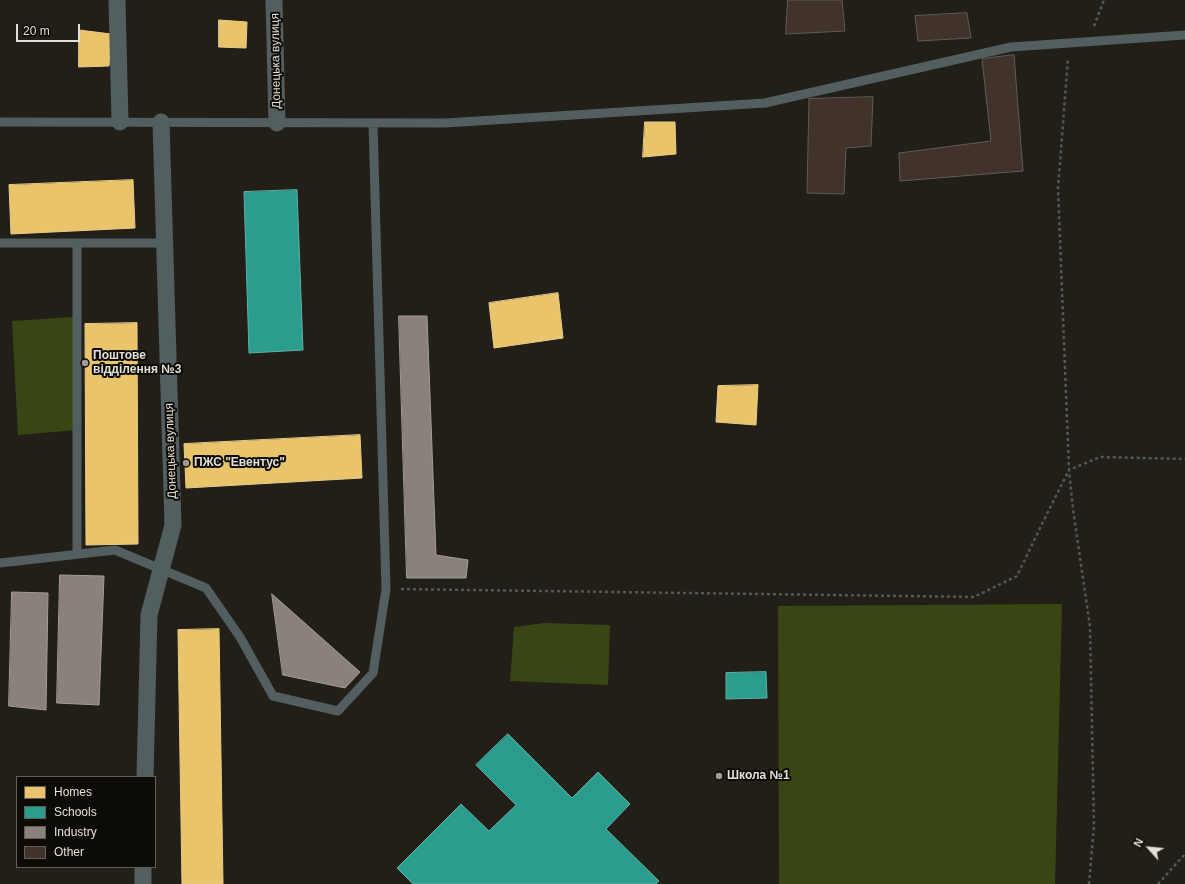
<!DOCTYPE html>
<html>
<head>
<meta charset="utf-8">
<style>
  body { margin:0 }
  #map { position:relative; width:1185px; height:884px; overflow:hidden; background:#211f17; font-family:Helvetica,sans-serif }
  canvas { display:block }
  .legend { position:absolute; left:16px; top:776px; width:140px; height:92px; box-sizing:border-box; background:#0d0b05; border:1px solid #626059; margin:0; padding:5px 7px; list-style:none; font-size:12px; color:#e1dfd6 }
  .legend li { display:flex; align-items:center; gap:8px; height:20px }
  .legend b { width:20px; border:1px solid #626059 }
  .north { position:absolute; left:1129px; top:828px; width:40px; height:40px; -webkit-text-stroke:3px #0d0b05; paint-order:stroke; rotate:297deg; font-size:11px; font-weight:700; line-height:16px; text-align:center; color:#e1dfd6 }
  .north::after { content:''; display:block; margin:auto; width:14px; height:18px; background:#e1dfd6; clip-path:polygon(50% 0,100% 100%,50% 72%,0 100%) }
  .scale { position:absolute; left:16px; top:24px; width:64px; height:18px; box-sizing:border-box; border:2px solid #e1dfd6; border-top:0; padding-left:5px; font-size:12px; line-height:14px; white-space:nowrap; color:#e1dfd6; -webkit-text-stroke:3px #0d0b05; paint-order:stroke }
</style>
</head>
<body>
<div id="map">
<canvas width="1185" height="884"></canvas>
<ul class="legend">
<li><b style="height:11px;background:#e9c46a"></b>Homes</li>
<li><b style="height:11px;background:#2a9d8f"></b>Schools</li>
<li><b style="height:11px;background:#8a817c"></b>Industry</li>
<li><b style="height:11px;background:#41332b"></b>Other</li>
</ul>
<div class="north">N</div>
<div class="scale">20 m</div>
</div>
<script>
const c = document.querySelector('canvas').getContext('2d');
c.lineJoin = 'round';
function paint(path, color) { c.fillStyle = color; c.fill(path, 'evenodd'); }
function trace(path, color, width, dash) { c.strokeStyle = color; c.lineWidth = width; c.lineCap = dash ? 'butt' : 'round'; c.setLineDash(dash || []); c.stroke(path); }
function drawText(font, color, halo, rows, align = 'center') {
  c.font = font + ' Helvetica,sans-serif'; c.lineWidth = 4; c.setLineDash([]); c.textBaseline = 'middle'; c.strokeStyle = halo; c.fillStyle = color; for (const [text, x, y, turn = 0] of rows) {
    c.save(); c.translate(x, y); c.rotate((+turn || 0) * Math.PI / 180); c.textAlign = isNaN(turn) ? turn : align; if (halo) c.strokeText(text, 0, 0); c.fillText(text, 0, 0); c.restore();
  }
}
paint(new Path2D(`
  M74,317L77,430L18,435L12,321Z
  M1062,604L1055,884H779L778,606Z
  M544,623L610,625L608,685L510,681L514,627Z`), '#394614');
const homes = new Path2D(`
  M219,20L247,22L246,48L219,47Z
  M79,30L111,34L109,66L79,67Z
  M645,122H675L676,154L643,157Z
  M133,180L135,228L11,234L9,185Z
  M558,293L563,338L494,348L489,303Z
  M137,323L138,544L86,545L85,324Z
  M758,385L756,425L716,422L718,386Z
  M360,435L362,478L186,488L184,444Z
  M219,629L223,884H182L178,630Z`);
paint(homes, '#e9c46a');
trace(homes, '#e7cc8a', 1);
const schools = new Path2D(`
  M297,190L303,350L249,353L244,192Z
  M766,672L767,698L726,699V673Z
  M508,734L572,798L598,772L630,804L606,829L659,881L656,884H413L397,868L461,804L489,831L516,805L476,765Z`);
paint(schools, '#2a9d8f');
trace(schools, '#61b1a4', 1);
const industry = new Path2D(`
  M399,316H427L436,555L468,560L466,578H407Z
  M60,575L104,576L99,705L57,703Z
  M12,592L48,593L46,710L9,706Z
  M272,594L360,672L345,688L283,675Z`);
paint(industry, '#8a817c');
trace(industry, '#a49d97', 1);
const building = new Path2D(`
  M788,0H842L845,31L786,34Z
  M967,13L971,38L918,41L915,16Z
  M1014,55L1023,171L900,181L899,153L991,141L982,59Z
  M873,97L871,146L846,148L844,194L807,193L809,99Z`);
paint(building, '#41332b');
trace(building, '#605c56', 1);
trace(new Path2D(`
  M1094,26L1104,0
  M401,589L974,597L1017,576L1041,526L1069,470L1058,188L1068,59
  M1089,884L1094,826L1090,627L1073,509L1069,470L1100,457L1185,459
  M1158,884L1185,854`), '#535958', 2.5, [3, 3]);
trace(new Path2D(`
  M0,122L445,123L765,103L1011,47L1185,35
  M0,243H77V554
  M77,243H165
  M0,563L115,550L206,588L240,637L273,696L338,711L373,673L386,589L373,123`), '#535e60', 9);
trace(new Path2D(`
  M117,0L120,122
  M274,0L277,123
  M145,777L149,615L173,525L161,122
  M143,884V867`), '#535e60', 17);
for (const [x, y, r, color] of [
  [85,363,4,"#9e9c93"],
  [186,463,4,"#9e9c93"],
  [719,776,4,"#9e9c93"]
]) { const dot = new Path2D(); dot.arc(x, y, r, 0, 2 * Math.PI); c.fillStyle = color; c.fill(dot); trace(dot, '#0d0b05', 1.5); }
drawText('12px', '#e1dfd6', '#0d0b05', [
  ["Донецька вулиця",276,61,-91],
  ["Донецька вулиця",171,451,-92]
]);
drawText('bold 12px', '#e1dfd6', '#0d0b05', [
  ["Поштове",93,356],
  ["відділення №3",93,370],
  ["ПЖС \"Евентус\"",194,463],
  ["Школа №1",727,776]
], 'left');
</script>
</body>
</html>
